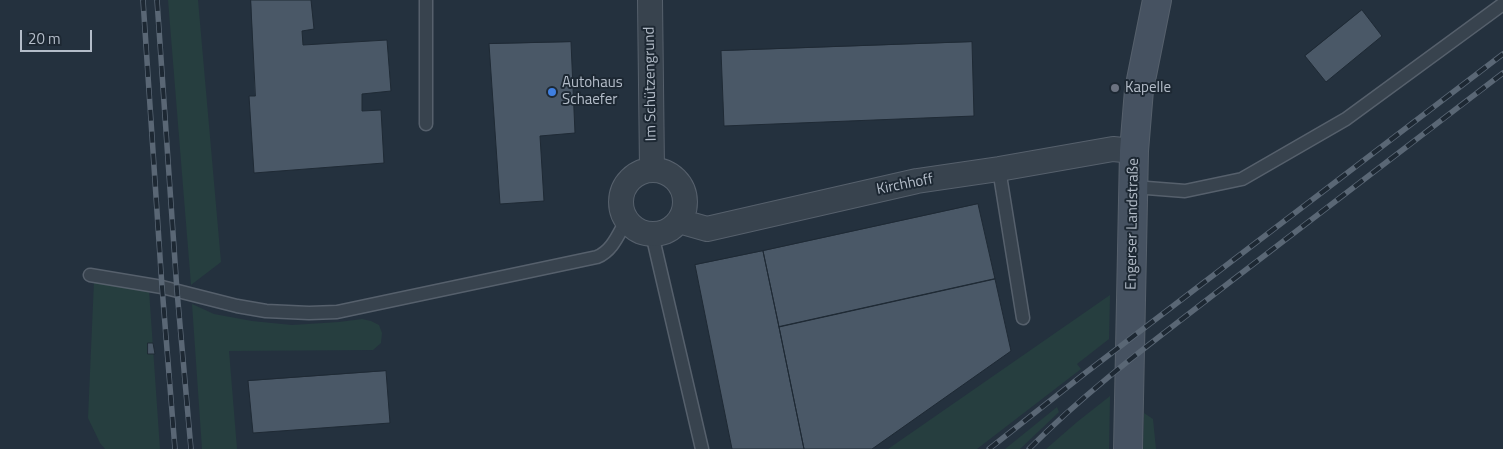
<!DOCTYPE html>
<html>
<head>
<meta charset="utf-8">
<style>
  body { margin:0 }
  #map { position:relative; width:1503px; height:449px; overflow:hidden; background:#24313e; font-family:"Titillium Web",sans-serif }
  canvas { display:block }
  .scale { position:absolute; left:20px; top:30px; width:72px; height:22px; box-sizing:border-box; border:2px solid #b4bdc9; border-top:0; padding-left:6px; font-size:15px; line-height:18px; white-space:nowrap; color:#b4bdc9; -webkit-text-stroke:4px #1d2833; paint-order:stroke }
</style>
</head>
<body>
<div id="map">
<canvas width="1503" height="449"></canvas>
<div class="scale">20 m</div>
</div>
<script>
const c = document.querySelector('canvas').getContext('2d');
c.lineJoin = 'round';
function paint(path, color) { c.fillStyle = color; c.fill(path, 'evenodd'); }
function trace(path, color, width, dash) { c.strokeStyle = color; c.lineWidth = width; c.lineCap = dash ? 'butt' : 'round'; c.setLineDash(dash || []); c.stroke(path); }
function drawText(font, color, halo, rows, align = 'center') {
  c.font = font + ' "Titillium Web",sans-serif'; c.lineWidth = 4; c.setLineDash([]); c.textBaseline = 'middle'; c.strokeStyle = halo; c.fillStyle = color; for (const [text, x, y, turn = 0] of rows) {
    c.save(); c.translate(x, y); c.rotate((+turn || 0) * Math.PI / 180); c.textAlign = isNaN(turn) ? turn : align; if (halo) c.strokeText(text, 0, 0); c.fillText(text, 0, 0); c.restore();
  }
}
paint(new Path2D(`
  M168,0H198L221,262L191,285Z
  M94,281L149,290L160,449H105L100,443L88,418Z
  M1110,295L1109,339L1077,364L1081,369L977,449H888Z
  M192,304L214,314L252,321L292,325L339,322L362,319L371,321L379,325L382,333L381,343L373,350L229,351L237,449H202Z
  M1110,396L1109,449H1046L1077,422Z
  M1057,407L1059,412L1020,449H1005Z
  M1144,413L1153,419L1156,449H1143Z`), '#263e3f');
const building = new Path2D(`
  M251,0H311L314,29L302,31L303,45L387,40L391,91L362,94V111L381,110L384,163L254,173L249,96H255Z
  M1362,10L1382,36L1326,82L1305,56Z
  M571,42L575,133L540,136L544,201L500,204L489,44Z
  M972,42L974,116L724,126L721,51Z
  M978,204L995,279L779,327L763,251Z
  M763,251L779,327L804,449H732L695,265Z
  M995,279L1011,351L872,449H804L779,327Z
  M148,343H153L155,354H148Z
  M386,371L390,423L253,433L248,381Z`);
paint(building, '#4a5867');
trace(building, '#1f2a35', 1);
const lane = new Path2D(`
  M426,0V124
  M999,169L1023,318
  M1134,187L1185,191L1242,179L1346,119L1503,4
  M652,234L702,449
  M90,275L162,287L237,306L266,311L309,313L337,312L597,257C612,251 618,235 626,221`);
const street = new Path2D(`
  M650,0L652,169
  M621 202a32 32 0 1 1 64 0a32 32 0 1 1-64 0Z
  M679,221L707,229L917,181L999,169L1113,149L1134,151`);
const secondary = new Path2D(`
  M1128,449L1134,151L1139,90L1157,0`);
trace(lane, '#56606c', 15);
trace(street, '#56606c', 26);
trace(secondary, '#56606c', 30);
trace(lane, '#38434e', 12);
trace(street, '#38434e', 24);
trace(secondary, '#465261', 28);
const rail = new Path2D(`
  M143,0L162,287L175,449
  M157,0L177,291L191,449
  M989,449L1084,374L1503,54
  M1029,449C1090,387 1162,335 1230,282C1321,212 1412,143 1503,73`);
trace(rail, '#5a6775', 5.5);
trace(rail, '#1d2833', 4, [11]);
for (const [x, y, r, color] of [
  [1115,88,5,"#6b7280"],
  [552,92,5,"#3f7fe0"]
]) { const dot = new Path2D(); dot.arc(x, y, r, 0, 2 * Math.PI); c.fillStyle = color; c.fill(dot); trace(dot, '#1d2833', 2); }
drawText('15px', '#b4bdc9', '#1d2833', [
  ["Autohaus",562,83],
  ["Schaefer",562,100],
  ["Kapelle",1125,88]
], 'left');
drawText('15px', '#b4bdc9', '#1d2833', [
  ["Im Schützengrund",651,84,-91],
  ["Kirchhoff",905,185,-11],
  ["Engerser Landstraße",1133,224,-89]
]);
</script>
</body>
</html>
